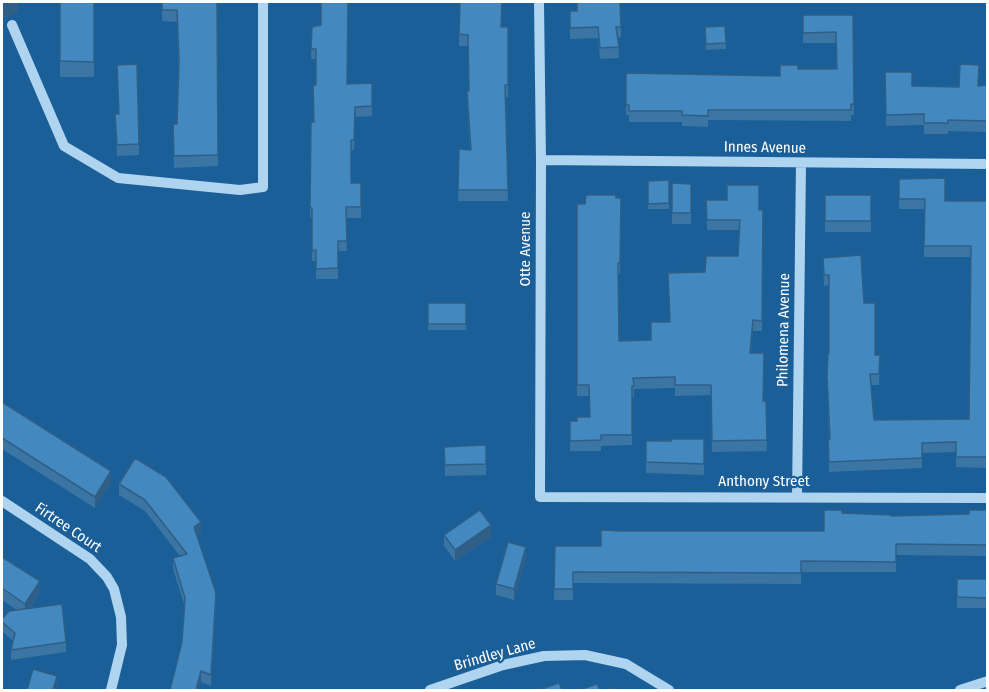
<!DOCTYPE html>
<html>
<head>
<meta charset="utf-8">
<style>
  body { margin:0 }
  #map { position:relative; width:989px; height:692px; overflow:hidden; background:#1a5f98; font-family:"Fira Sans Condensed",sans-serif }
  canvas { display:block }
  .frame { position:absolute; inset:0; border:3px solid #fff; pointer-events:none }
</style>
</head>
<body>
<div id="map">
<canvas width="989" height="692"></canvas>
<div class="frame"></div>
</div>
<script>
const c = document.querySelector('canvas').getContext('2d');
c.lineJoin = 'round';
function trace(path, color, width, dash) { c.strokeStyle = color; c.lineWidth = width; c.lineCap = dash ? 'butt' : 'round'; c.setLineDash(dash || []); c.stroke(path); }
function paint(path, color) { c.fillStyle = color; c.fill(path, 'evenodd'); }
function drawText(font, color, halo, rows, align = 'center') {
  c.font = font + ' "Fira Sans Condensed",sans-serif'; c.lineWidth = 4.5; c.setLineDash([]); c.textBaseline = 'middle'; c.strokeStyle = halo; c.fillStyle = color; for (const [text, x, y, turn = 0] of rows) {
    c.save(); c.translate(x, y); c.rotate((+turn || 0) * Math.PI / 180); c.textAlign = isNaN(turn) ? turn : align; if (halo) c.strokeText(text, 0, 0); c.fillText(text, 0, 0); c.restore();
  }
}
trace(new Path2D(`
  M539,2L541,160L540,497L988,498
  M12,25L64,146L118,178L240,190L263,187V2
  M541,160L988,164
  M797,497L801,163
  M2,501L90,559L107,577L114,589L121,617L122,645L111,690
  M430,690L503,665L544,656L585,655L626,664L669,690
  M960,690L988,681`), '#afd4f0', 10);
paint(new Path2D(`
  M60,2H94V77H60Z
  M162,2H217L218,166L174,168L173,136L177,124L178,67L177,22L162,21Z
  M570,11H577L621,27V37L618,38L619,58L600,59L598,38L570,39Z
  M803,15H853L854,115H851V121L708,120V127L682,126V122H629V115H626V73L780,76L798,69H836V43H803Z
  M321,25L347,84L372,83V116L355,117L354,150H351V183H361V218H346L347,251H338V279H316V261H312V218H310L311,122H314L316,59H311L312,27Z
  M725,26L726,49L706,50L705,27Z
  M502,27H508V97H506L508,201H458L459,149L470,150L467,102V91H469L468,46H459V34Z
  M885,72L912,86L959,87L987,85V132L948,131V134H924V125L886,126Z
  M115,114H118L139,144V155L117,156Z
  M899,179L945,201H987V468L956,467V452L922,453V468L829,472L828,439H829L827,376L829,353V285L824,286L823,258L864,303L875,355H880L879,385H871L874,420L969,419L971,257H924V209H899Z
  M669,180V209H648V181Z
  M672,183L691,184V224H672Z
  M825,195H871V232H825Z
  M616,198H621L620,274H618L619,341L651,340L670,322L705,272L738,256L739,230H707L706,200L763,210L762,331H753L751,353L763,401H766L767,451L712,452L711,395L675,396V388L634,389V397H632V445L601,446V451H570V421H577L590,417L589,396H577V204H585Z
  M428,303H466V330H428Z
  M2,402L111,483L95,508L2,449Z
  M704,439V475L646,473V441Z
  M486,445V475L445,476L444,447Z
  M119,484L201,533L197,536L216,604L211,686L201,682L182,642L185,607L173,569V558L180,556L145,511L119,495Z
  M987,510V556L896,555V572H801V584L573,583V600H554L555,546H601L620,531H824L842,513L891,516L969,514Z
  M444,535L491,537L455,561L444,546Z
  M2,557L40,592L30,608L66,642V652L11,660V650L13,641L2,631V619L17,610L2,600Z
  M526,558L514,600L496,595V584Z
  M957,579H987V608H957Z`), '#3a75a4');
paint(new Path2D(`
  M2,2H18V12L2,20Z
  M753,320V331L750,364V353Z
  M111,471V483L95,508V497Z
  M201,522V533L194,538V527Z
  M491,525V537L455,561V550Z
  M526,547V558L514,600V589Z
  M40,581V592L25,615V604Z
  M216,593V604L211,686V675Z
  M201,671V682L199,690H196Z
  M57,676V686L56,690H53Z`), '#2f5f86');
const building = new Path2D(`
  M60,2H94V62L60,61Z
  M162,2H217L218,155L174,156L173,124H177L179,61L177,10H162Z
  M321,2H348L347,84L372,83V106L355,107L354,140H351V183H361V207H346L347,241H338V268L316,269V250L312,251V208H310L311,122H314L313,85H316V49H311L312,27L321,25Z
  M460,2H502L501,27H508V85H505L508,190H458L459,149L471,150L467,91H469L468,35L459,34Z
  M577,2H620L621,27H616L619,47L600,48L598,27L570,28V11H577Z
  M803,15H853L854,104H851V110H708V116L682,115V111H629V105H626V73L780,76V65H798V69H837L836,32L803,33Z
  M725,26L726,43L706,44L705,27Z
  M137,64L139,144L117,145L115,114H119L117,65Z
  M960,64L979,65L978,86L987,85V121L948,120V123H924V114L886,115L885,72H912V86L959,87Z
  M945,178V201H987V457H956V442L922,443V458L829,462L828,439H830L827,376L828,353H829V275H824L823,258L861,255L864,303H875V355H880L879,374H870L874,420L969,419L971,246H924L925,199H899V179Z
  M669,180V203L648,204V181Z
  M672,183L691,184V213H672Z
  M727,185H759V210H763L762,321L753,320L750,353H764L763,401H766L767,440L712,441L711,385H675V377L633,378L634,386H632V435H601V440L570,441V421H577V417H590L589,385H577V204H585L586,195H616V198H621L620,263H618L619,341L651,340V322H670L668,273L705,272L706,256H738L740,220H707L706,200H727Z
  M825,195H871V221H825Z
  M428,303H466V324H428Z
  M2,402L111,471L95,497L2,438Z
  M671,439H704V464L646,462V441H671Z
  M486,445V464L445,465L444,447Z
  M135,458L166,477L201,522L194,527L216,593L211,675L201,671L196,690H170L182,642L185,598L173,558L187,554L145,500L119,484Z
  M480,510L491,525L455,550L444,535Z
  M824,510H842V513L891,515V516L969,514V510H987V545L896,544V562L801,561V573L573,572V589H554L555,546H601V530L620,531H824Z
  M508,542L526,547L514,589L496,584Z
  M2,557L40,581L25,604L2,588Z
  M957,579H987V598L957,597Z
  M62,604L66,642L11,650L15,633L2,622V619L9,611Z
  M33,669L57,676L53,690H27Z
  M559,683L562,690H539Z
  M597,684L600,690H579Z
  M616,688L617,690H608Z`);
paint(building, '#4388bf');
trace(building, '#2f5f86', 1.5);
drawText('15px', '#fff', '#1a5f98', [
  ["Innes Avenue",765,148,1],
  ["Otte Avenue",526,249,-90],
  ["Philomena Avenue",784,330,-89],
  ["Anthony Street",764,482],
  ["Firtree Court",68,528,34],
  ["Brindley Lane",495,655,-16]
]);
</script>
</body>
</html>
